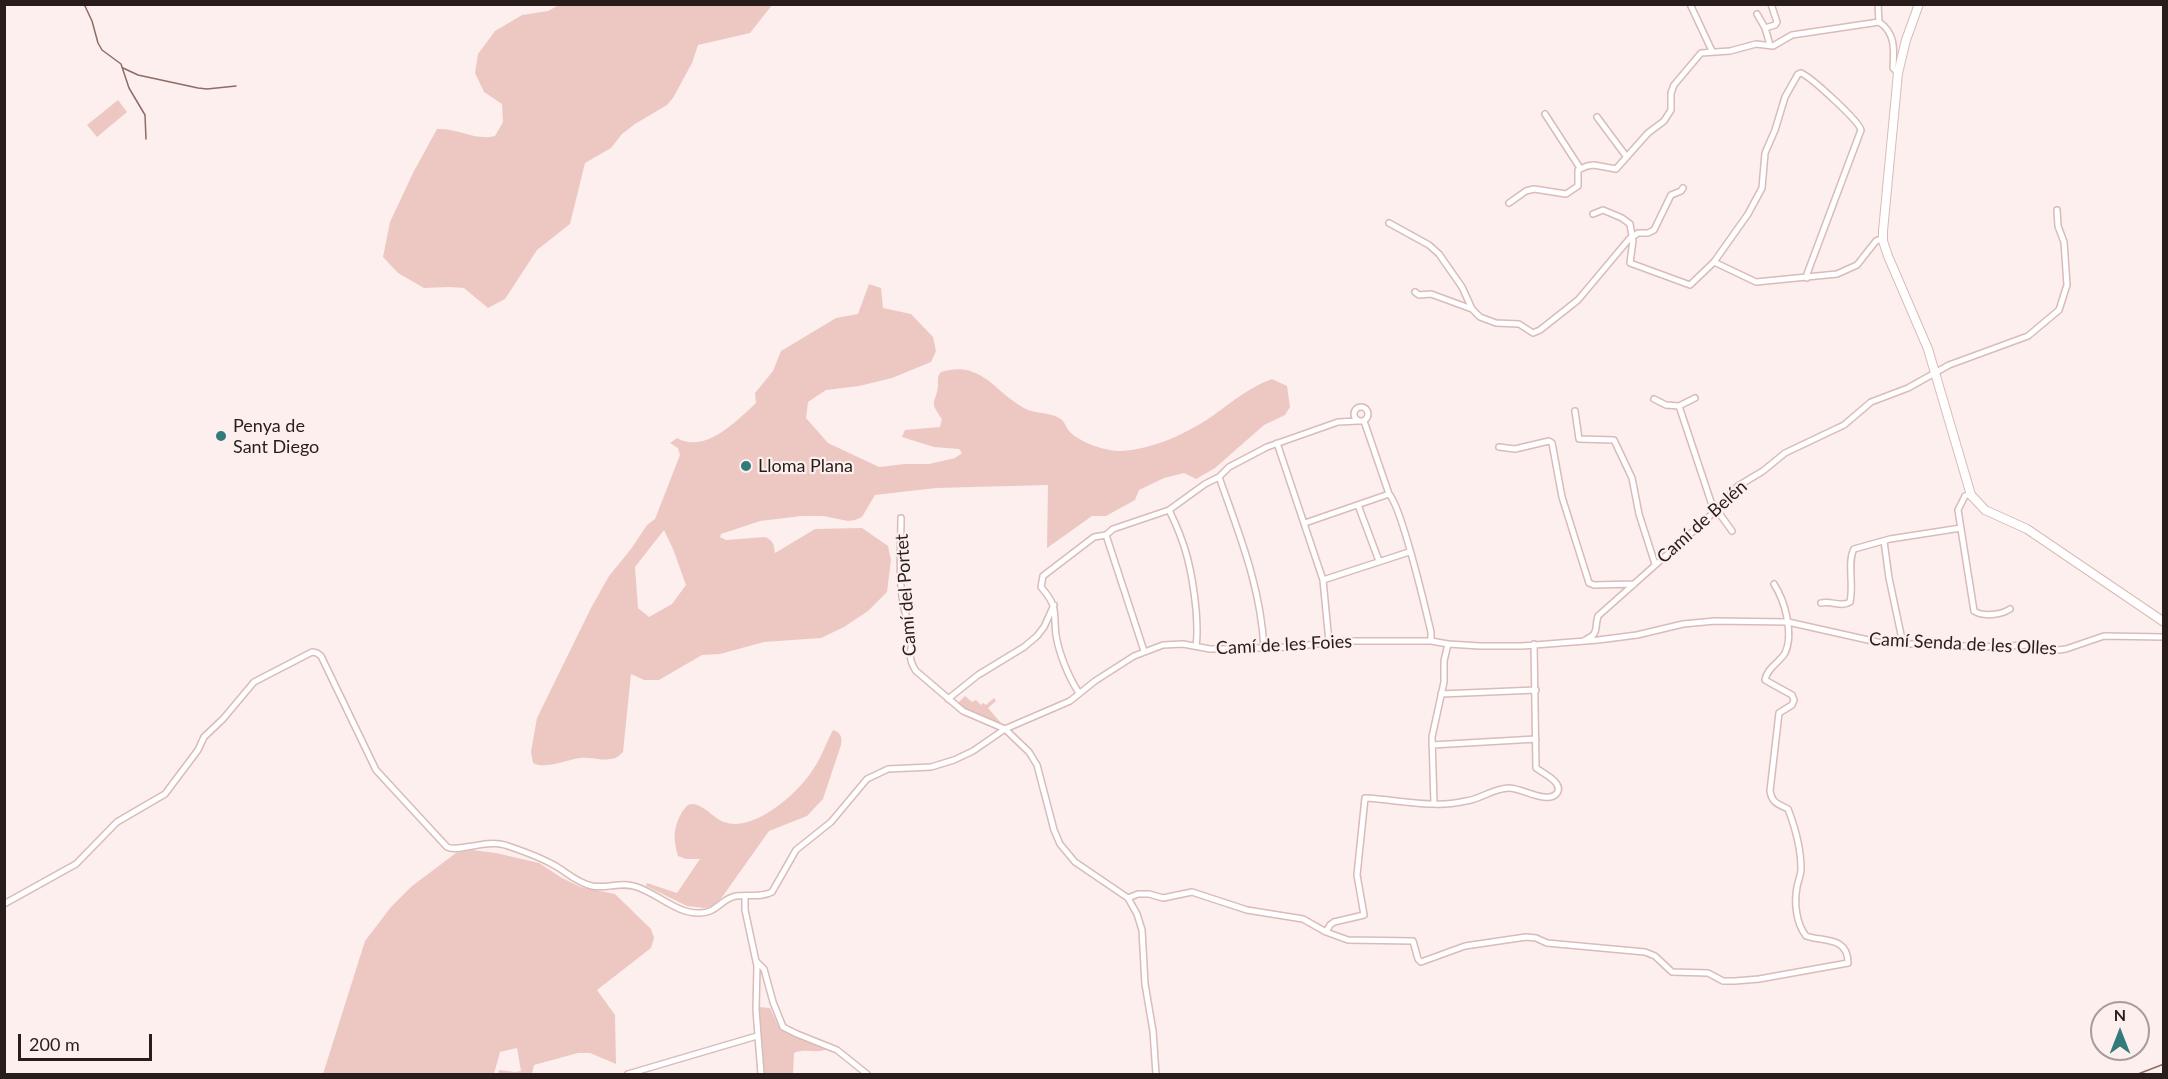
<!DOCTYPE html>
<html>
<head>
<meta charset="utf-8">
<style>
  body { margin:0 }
  #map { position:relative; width:2168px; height:1079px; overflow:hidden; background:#fcefed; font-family:Lato,sans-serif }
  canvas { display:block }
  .frame { position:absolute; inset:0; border:6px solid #281d1b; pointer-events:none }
  .north { position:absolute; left:2090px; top:1001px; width:60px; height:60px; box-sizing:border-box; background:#fcefed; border:2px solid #a79b99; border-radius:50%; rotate:0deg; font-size:16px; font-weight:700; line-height:24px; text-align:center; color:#281d1b }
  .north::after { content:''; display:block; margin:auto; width:21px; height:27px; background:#327b7b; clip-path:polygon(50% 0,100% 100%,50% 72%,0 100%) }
  .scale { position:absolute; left:18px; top:1034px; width:134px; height:27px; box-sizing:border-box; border:3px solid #281d1b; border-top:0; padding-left:8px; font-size:18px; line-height:21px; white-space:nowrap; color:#281d1b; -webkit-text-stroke:4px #fcefed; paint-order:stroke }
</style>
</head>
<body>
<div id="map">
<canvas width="2168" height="1079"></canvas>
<div class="frame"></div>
<div class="north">N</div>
<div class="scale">200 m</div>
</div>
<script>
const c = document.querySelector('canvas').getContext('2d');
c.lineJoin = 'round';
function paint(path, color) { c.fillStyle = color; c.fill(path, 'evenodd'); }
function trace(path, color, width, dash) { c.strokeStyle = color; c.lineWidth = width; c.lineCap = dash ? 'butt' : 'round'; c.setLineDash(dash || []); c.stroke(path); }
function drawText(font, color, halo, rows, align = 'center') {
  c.font = font + ' Lato,sans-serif'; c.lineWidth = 4.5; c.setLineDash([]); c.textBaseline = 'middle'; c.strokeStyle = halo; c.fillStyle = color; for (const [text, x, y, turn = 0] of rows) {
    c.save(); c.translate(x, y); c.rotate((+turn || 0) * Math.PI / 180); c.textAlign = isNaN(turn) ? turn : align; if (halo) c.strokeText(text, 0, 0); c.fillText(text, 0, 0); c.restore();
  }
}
paint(new Path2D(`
  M559,5H772L750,33L698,45L692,63L673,98L667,105L635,124L622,134L611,148L585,163L570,224L537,250L505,299L488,308L464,288L449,287L424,288L398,273L383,257L390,222L414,171L437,129C458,128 475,141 495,136L503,122L502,104L484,92L475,73L478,54L495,31L522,15L548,11Z
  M118,100L127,112L97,137L87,125Z
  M869,284L881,288L883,308L911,314L933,337L936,351L931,362L892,378L859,386L826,390L808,402L806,418L828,443L879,467L905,464H929L955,458L962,453L959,449L934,447L902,437L905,430L940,427L942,419C928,400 936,404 938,386C938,379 937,377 941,372C982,360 994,392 1024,408C1034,414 1049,412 1059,418C1066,421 1065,428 1070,432C1081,443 1105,451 1121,451C1154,449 1186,434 1214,415C1233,401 1250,387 1272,379L1287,386L1290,407L1285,415L1264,425L1215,468L1196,479L1184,473L1164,478L1139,490L1135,500L1106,516H1092L1047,548L1048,485L936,488L875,495L862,517L855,520L848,521L823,516H802L760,521L721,534L720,537L726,540L765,537C774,541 774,545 775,553L815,529L862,528L888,546L891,560L887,592L868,611L844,627L821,638L764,642L720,654L702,655L659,680H644L631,674L623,752C619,756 616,759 610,759C601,761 591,757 581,758C567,759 546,770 533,763L531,752L537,718L591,608L609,576L631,549L647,525L655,519L680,455L678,448L670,443L677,438C705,454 737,421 756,403L755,393L773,371L781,351L836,318L858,314ZM664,530L673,549L686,585L672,604L649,617L638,608L635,567Z
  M965,696L972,702L976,700L981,705L983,703L986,705L994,698L996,701L988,708L1001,723L999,725L967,711L957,704Z
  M833,730C841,733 842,736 841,745L823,799L807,816L769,831L720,900L713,906L705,908L687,906L646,886L647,883L677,893L700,859H686L678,856C673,839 673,828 682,812C684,810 686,806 688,805C699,799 714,819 724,822C753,833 797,794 812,771C821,759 826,743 833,730Z
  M472,850L496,853L539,863L562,878L581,887L615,894L651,929L654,938L651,948L597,990L615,1015L616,1064L590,1053H578L534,1065L532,1074H498L499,1070L515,1072L521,1071L517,1048L500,1052L494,1074H323L365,941L391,907L412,886L456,853Z
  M759,1007L770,1008L780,1029L828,1049C817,1054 805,1048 794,1053L793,1074H764Z`), '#edc8c3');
trace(new Path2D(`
  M84,4L92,21L98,43L102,50L121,64L129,88L145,115L146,139
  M123,68L138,75L198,88L207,89L236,86
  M2138,1074L2164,1064`), '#906b66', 1.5);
const street = new Path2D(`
  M1690,4L1712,51
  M1878,4L1879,22
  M1757,14L1765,28L1770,45
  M1765,28L1775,25L1777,22L1771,4
  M1545,114L1580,168
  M1597,117L1626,156
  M1509,203L1526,191L1534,189L1566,194L1578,186V170L1587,166L1594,165L1616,169L1648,133L1664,121L1671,110V93L1674,85L1701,53L1730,51L1756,44L1773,46L1792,35L1879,22C1896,33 1894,51 1893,68L1898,73
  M1593,214L1603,210L1622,218L1630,224L1632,236
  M1389,223L1429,245L1439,254L1462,287L1472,309L1480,317L1496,323L1519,324L1533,333L1540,330L1578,300L1630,238L1633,240L1630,263L1690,285L1714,262L1748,214L1762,188L1765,153L1775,130L1785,97L1798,74L1801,73C1811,77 1859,121 1861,130L1807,274V278
  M1631,238L1638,233H1648L1654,230L1671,195L1681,191L1683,188
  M1714,262L1756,282L1837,274L1857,265L1876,241L1883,238
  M1415,292L1419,295L1431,294L1472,309
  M1695,398L1679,406L1711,502L1732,531
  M1654,399L1666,405L1679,406
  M1354 414a7 7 0 1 1 14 0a7 7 0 1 1-14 0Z
  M1575,411L1579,439L1614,440L1632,478L1639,514L1655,564
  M1364,421L1389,494C1402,508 1425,607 1431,632V641
  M1277,443L1323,580L1329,642
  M1499,447L1515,449L1549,441L1552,443L1562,497L1589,583L1594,585L1634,584
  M1219,477C1239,534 1261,587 1264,649
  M1971,493L1965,496L1958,510L1974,611C1983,617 2001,615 2010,609
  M1358,505L1379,561
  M1169,510C1186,544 1192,570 1196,609C1197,622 1198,634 1196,646
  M901,518C901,545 898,582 904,608C905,616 911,623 912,630C915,647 904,653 916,671L963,711L1005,729L1029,752L1037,765L1054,830L1060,844L1075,862L1128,898L1137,914L1142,930L1145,984L1153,1031L1156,1074
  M1305,523L1389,494
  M1106,535L1144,651
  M1884,541L1889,578L1903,644
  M1323,580L1409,552
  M1821,603C1831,600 1841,608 1850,602C1854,586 1847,561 1854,549L1890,539L1961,528
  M1585,640C1600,633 1594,629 1598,616L1707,519L1738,486L1763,471L1785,453L1844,425L1871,402L1908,388L1949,365L2028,336L2059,310L2067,285L2064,242L2058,226L2057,210
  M1079,693C1069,678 1059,654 1056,635C1053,611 1059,608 1041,587L1043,576L1094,537L1106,535L1113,529L1169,510L1205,484L1219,477L1229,467L1267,447L1338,422L1358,421
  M1441,694L1536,690
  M948,699L978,675L1024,647L1037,636L1044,627L1054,605
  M1432,745L1536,739
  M1434,804L1432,737L1444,682V661L1448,644
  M745,896V910L757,966L756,1010L761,1074
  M1128,898L1138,894H1149L1163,898L1192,892L1247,910L1303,919L1326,932L1348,940L1413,941L1418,959L1421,962L1465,946L1526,937L1536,938L1547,943L1645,952L1655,956L1672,972L1708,973L1723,981H1735L1759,979L1848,963C1848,936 1823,942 1806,936C1796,923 1794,903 1797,887C1798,881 1801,875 1801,869C1801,850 1795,827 1788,809C1778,804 1772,803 1770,791L1779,713L1792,705L1794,700L1792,695L1765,680C1767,668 1779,663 1785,653C1794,634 1785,601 1774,584
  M4,904L76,864L117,822L165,794L198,750L204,737L223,719L254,682L312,652L317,653L321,656L376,770L447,847C458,853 485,839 505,845C517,849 541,858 552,864C566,871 575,882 592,886C607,889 622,881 637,887C658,894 677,914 700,913C717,913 722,898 736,896C748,894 761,898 772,892L796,850L831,822L867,779L888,769L931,767L954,760L973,751L1005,729L1070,701L1095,681L1134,656L1163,645L1183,644L1210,649H1228L1289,647L1346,641H1431L1448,644L1480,646H1522L1598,640L1637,635L1683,624L1715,621L1788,622L1886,644H1932L1980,647L2032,645L2058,650L2066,649L2104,636L2164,637
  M1326,932L1330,925L1334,922L1364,915L1357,875L1365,798C1388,799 1411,804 1434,804C1444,805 1456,803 1466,801C1481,799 1494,788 1509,788C1522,788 1548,805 1557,793C1564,783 1543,773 1536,768L1534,644
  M757,962L764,969L773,1002L783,1027L797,1034L837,1050L867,1074
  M628,1074L757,1036`);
const secondary = new Path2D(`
  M1919,4L1906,40L1898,73L1883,231V241L1888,256L1928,349L1971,495L1985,510L2027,529L2164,622`);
trace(street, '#dabbb7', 8);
trace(secondary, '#dabbb7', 10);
trace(street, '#fff', 5);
trace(secondary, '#fff', 8);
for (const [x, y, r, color] of [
  [221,436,6,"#327b7b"],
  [746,466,6,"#327b7b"]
]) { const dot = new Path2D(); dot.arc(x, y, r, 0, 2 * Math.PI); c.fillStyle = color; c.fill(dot); trace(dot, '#fcefed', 2); }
drawText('18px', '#281d1b', '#fcefed', [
  ["Penya de",233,426],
  ["Sant Diego",233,447],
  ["Lloma Plana",758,466]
], 'left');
drawText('18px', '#281d1b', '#fcefed', [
  ["Camí de Belén",1702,522,-42],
  ["Camí del Portet",906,595,-94],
  ["Camí Senda de les Olles",1963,644,3],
  ["Camí de les Foies",1284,645,-3]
]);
</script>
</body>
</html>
